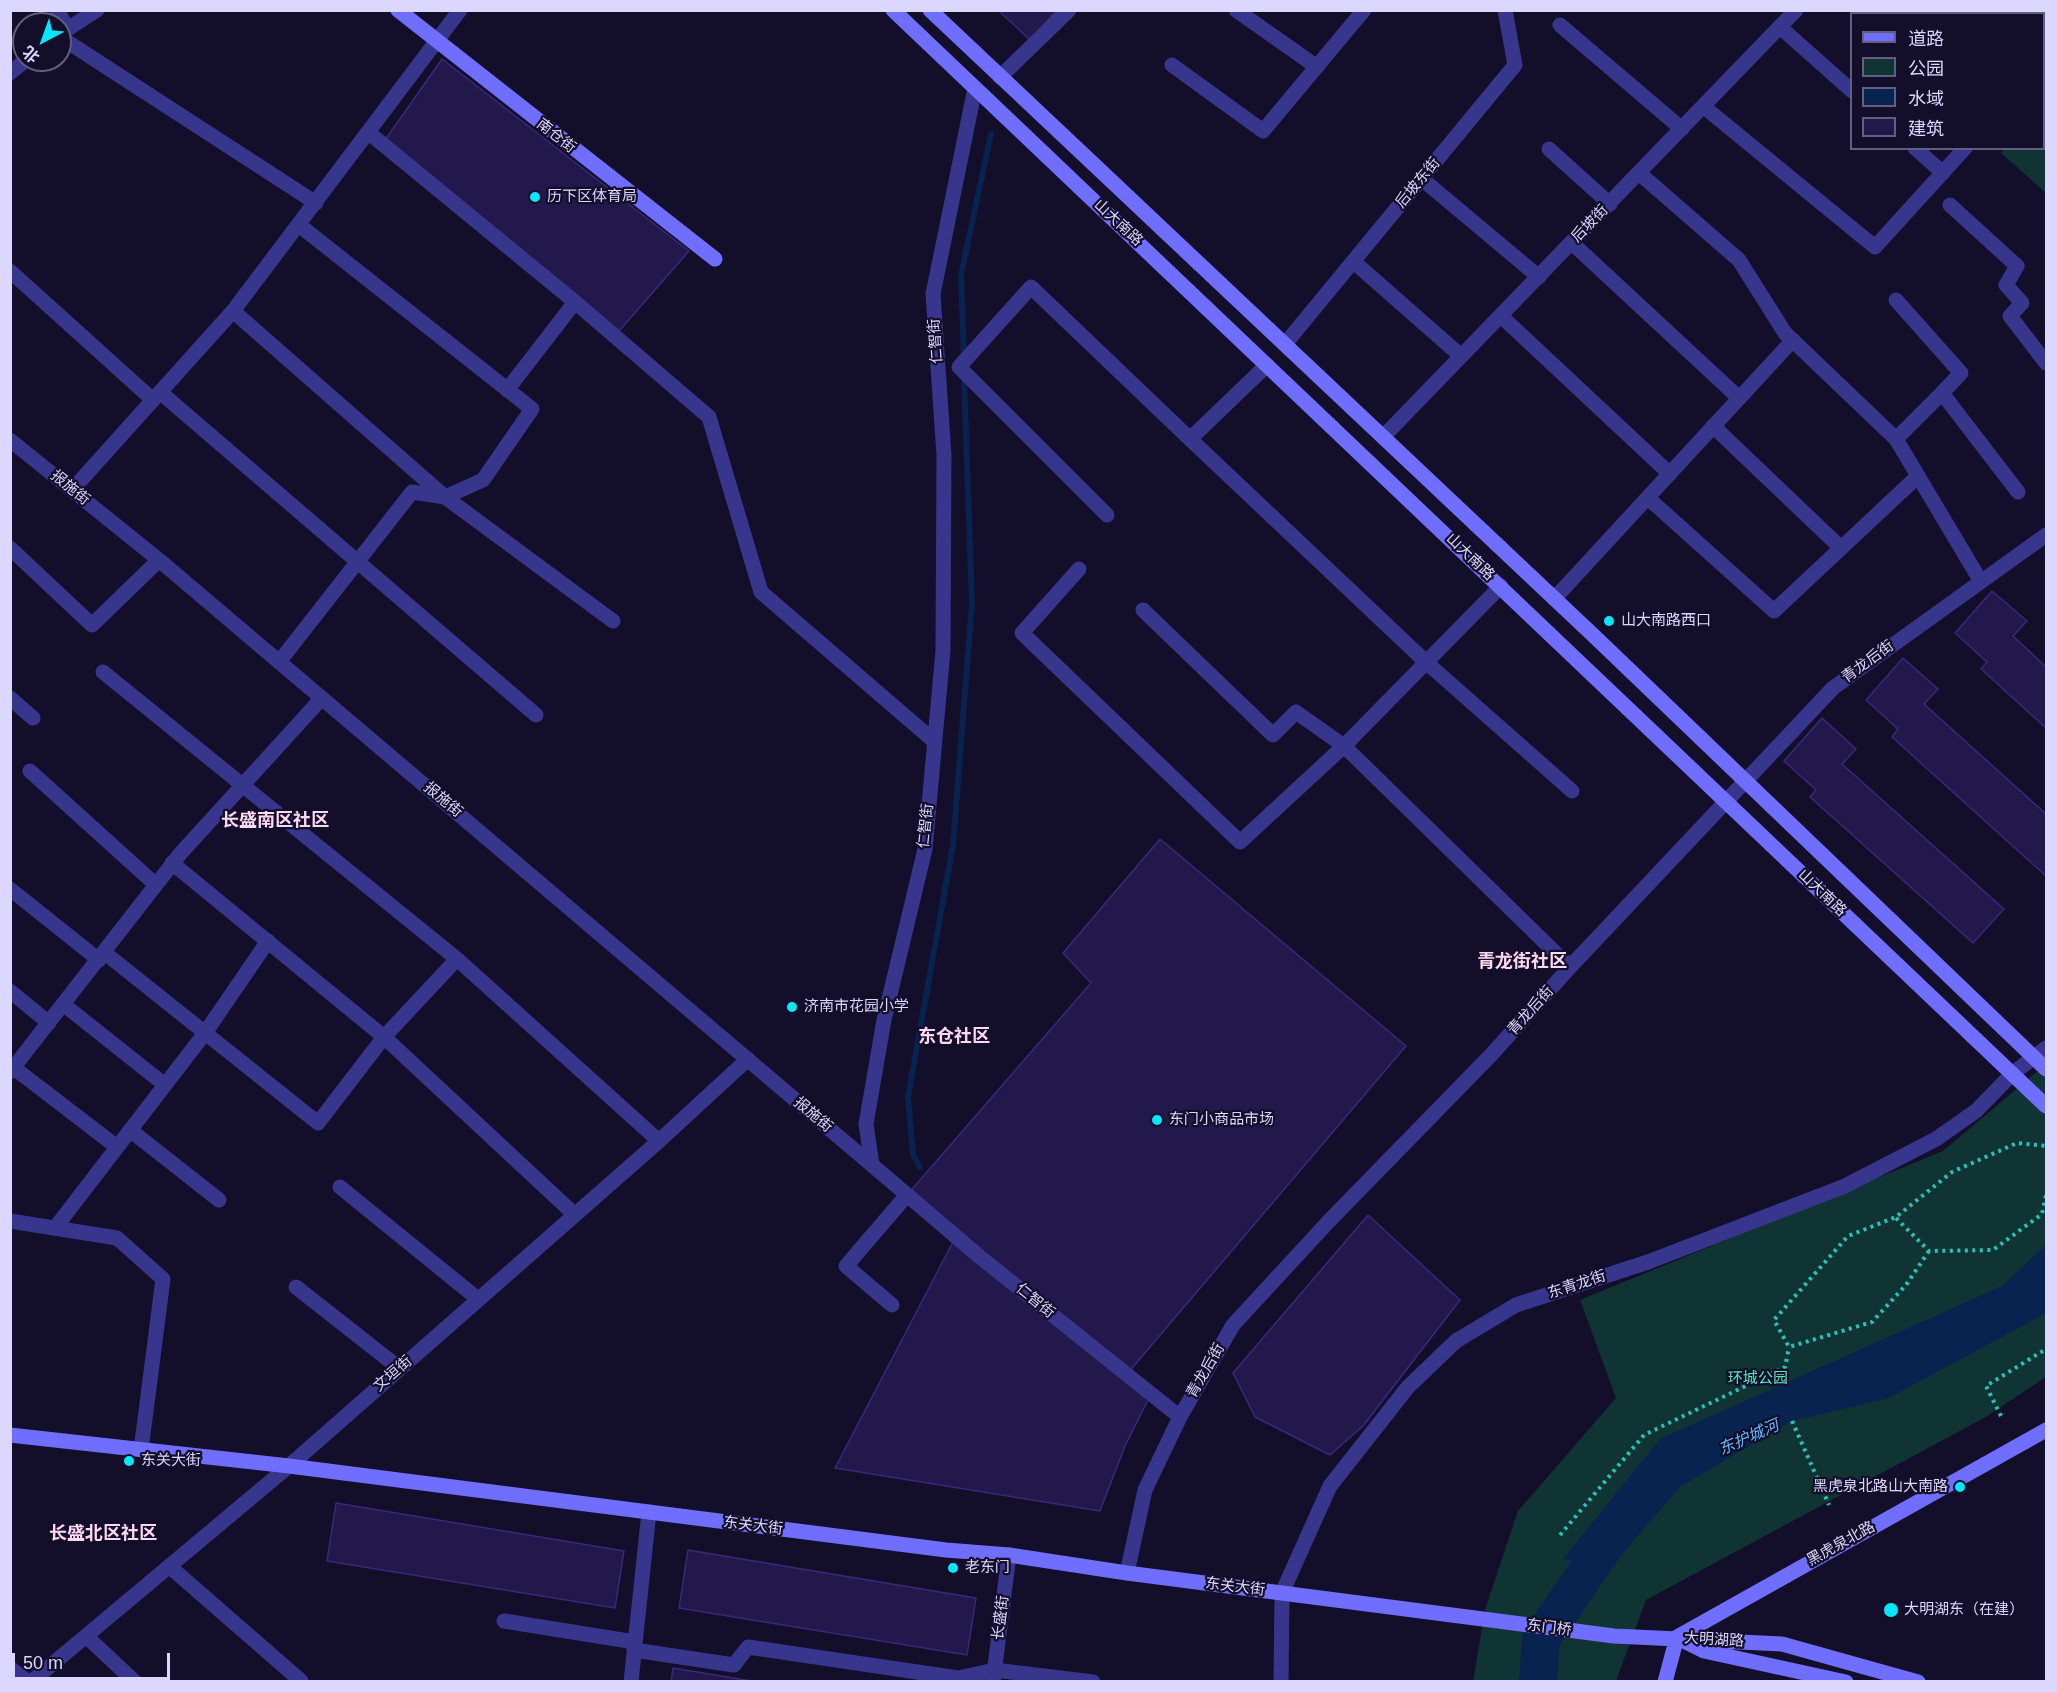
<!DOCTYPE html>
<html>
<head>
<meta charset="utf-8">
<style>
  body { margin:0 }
  #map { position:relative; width:2057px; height:1692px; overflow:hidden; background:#130e2a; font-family:Arial,"Noto Sans SC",sans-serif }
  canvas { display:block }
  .frame { position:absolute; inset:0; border:12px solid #dbd7ff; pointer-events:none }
  .legend { position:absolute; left:1850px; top:12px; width:195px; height:138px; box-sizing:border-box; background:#130e2a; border:2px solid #635e7f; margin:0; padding:8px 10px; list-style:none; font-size:18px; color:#dbd7ff }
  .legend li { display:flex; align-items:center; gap:12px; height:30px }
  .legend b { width:30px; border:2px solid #635e7f }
  .north { position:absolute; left:12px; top:12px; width:60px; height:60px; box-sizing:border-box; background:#130e2a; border:2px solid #635e7f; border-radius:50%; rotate:221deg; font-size:16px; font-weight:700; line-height:24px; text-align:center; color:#dbd7ff }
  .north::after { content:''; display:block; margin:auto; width:21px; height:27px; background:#03e8ff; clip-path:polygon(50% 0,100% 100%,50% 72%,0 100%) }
  .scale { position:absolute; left:12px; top:1653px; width:158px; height:27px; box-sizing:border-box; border:3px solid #dbd7ff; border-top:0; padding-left:8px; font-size:18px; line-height:21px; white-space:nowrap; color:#dbd7ff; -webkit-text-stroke:4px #130e2a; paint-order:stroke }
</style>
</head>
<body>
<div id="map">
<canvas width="2057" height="1692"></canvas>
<div class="frame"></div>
<ul class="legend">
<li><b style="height:8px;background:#706eff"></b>道路</li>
<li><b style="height:16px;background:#103433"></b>公园</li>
<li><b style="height:16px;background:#08234f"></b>水域</li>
<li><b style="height:16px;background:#23184c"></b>建筑</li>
</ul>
<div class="north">北</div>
<div class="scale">50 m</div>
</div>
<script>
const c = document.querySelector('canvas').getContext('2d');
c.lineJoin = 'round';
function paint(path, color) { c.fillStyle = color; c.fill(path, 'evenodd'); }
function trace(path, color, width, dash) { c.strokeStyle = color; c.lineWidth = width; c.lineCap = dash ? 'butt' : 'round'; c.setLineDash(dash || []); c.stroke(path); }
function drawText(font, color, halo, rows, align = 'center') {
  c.font = font + ' Arial,"Noto Sans SC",sans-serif'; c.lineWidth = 4.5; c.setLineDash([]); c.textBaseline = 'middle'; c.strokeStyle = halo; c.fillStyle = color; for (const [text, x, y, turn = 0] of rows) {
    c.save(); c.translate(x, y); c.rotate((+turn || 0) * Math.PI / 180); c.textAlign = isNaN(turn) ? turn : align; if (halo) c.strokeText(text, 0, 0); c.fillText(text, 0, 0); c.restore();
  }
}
paint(new Path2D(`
  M2046,107V193L2001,153L2005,149L2044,148V110Z
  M2046,1064V1377L1984,1418L1646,1600L1616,1681L1473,1682L1485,1610L1518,1511L1616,1398L1580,1300L1943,1151Z`), '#103433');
paint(new Path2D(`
  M2046,1245V1313L1889,1398L1792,1421L1681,1486L1610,1568L1563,1559L1660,1439L2002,1286Z`), '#08234f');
trace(new Path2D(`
  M964,358L961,275L991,134
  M920,1167L913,1155L908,1097L953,845L972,603L964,377`), '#08234f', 6);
trace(new Path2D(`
  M1538,1682L1541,1639L1621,1522`), '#08234f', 38);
const building = new Path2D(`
  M998,10H1057L1030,40Z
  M442,59L689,251L619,331L383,143Z
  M1992,591L2027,621L2013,636L2046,667V728L1981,669L1987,662L1955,633Z
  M1903,658L1938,689L1924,704L2046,814V876L1892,737L1898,729L1866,700Z
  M1822,718L1856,749L1842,764L2004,909L1973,943L1810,797L1816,790L1784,761Z
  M1160,839L1406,1046L1127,1374L1151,1394L1125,1446L1100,1511L835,1468L956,1236L907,1195L1091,983L1063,953Z
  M1368,1215L1460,1300L1363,1426L1330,1455L1255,1417L1233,1373Z
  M336,1503L624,1551L615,1608L327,1561Z
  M688,1550L976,1598L967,1655L679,1608Z
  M673,1668L758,1682H671Z`);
paint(building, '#23184c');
trace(building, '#38297a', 1.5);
trace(new Path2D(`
  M1896,1218L1929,1251L1993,1250L2042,1214L2046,1195
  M1929,1251L1906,1285L1872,1322L1789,1347L1774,1320L1848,1236L1896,1217L1952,1172L2017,1143L2046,1146
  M2001,1416L1986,1386L2046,1349
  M1792,1421L1829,1505
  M1560,1535L1644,1435L1785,1367L1789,1347`), '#25c4ba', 4, [3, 4.5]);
trace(new Path2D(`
  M57,10L68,29
  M1236,10L1317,67
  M1917,10L1921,14
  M1560,25L1682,129
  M1780,27L1852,91
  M60,34L97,10
  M60,37L316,203
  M1172,65L1263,131L1364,10
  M10,73L26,60
  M1000,77L1069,10
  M975,88L933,294L944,455L943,651L925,849L884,1020L866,1124L872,1165L980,1257L1180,1417
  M1709,111L1875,247L1965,148
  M369,133L575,302L507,390
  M1915,148L1943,173
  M1549,149L1610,204
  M1639,173L1739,260L1785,333L1896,439L1980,580
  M1422,179L1539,277
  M1950,205L2017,266L2006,285L2022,303L2010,316L2046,363
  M1572,243L1739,398
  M1354,262L1461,356
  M10,271L153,400
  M1896,300L1961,373L1942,393
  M575,302L709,417L761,592L934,741
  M233,311L445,497L613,621
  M1501,316L1670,474
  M1285,344L1515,65L1505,10
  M1267,365L1190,439L1427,663L1572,791
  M160,392L536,715
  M1713,426L1841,548
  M1383,437L1796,10
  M1896,439L1942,393L2018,492
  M10,440L159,560L872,1165
  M72,490L233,311L460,10
  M1648,498L1774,611L1918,476
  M1107,515L959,367L1031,287L1190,439
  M10,548L92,625L159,560
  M1079,569L1022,633L1240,842L1344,746L1296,712L1273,735L1143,610
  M1501,586L1344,746L1570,967
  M1554,599L1793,340
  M279,662L412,492L445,497L483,480L532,409L299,225
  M103,672L457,959L659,1141
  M10,698L33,718
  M30,771L156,885
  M172,863L384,1037L574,1214
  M10,889L99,960
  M105,953L318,1123L384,1037L457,959
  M10,991L49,1023
  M63,1004L165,1085
  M14,1068L117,1147
  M10,1072L180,854L322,698
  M130,1130L219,1200
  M340,1187L478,1299
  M10,1221L117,1238L163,1279L141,1450
  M55,1228L205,1033L268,941
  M296,1287L399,1368
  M892,1305L846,1266L907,1195
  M169,1566L301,1681
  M1127,1573L1145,1490L1180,1417L1233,1325L1329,1221L1492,1054L1570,967L1833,688L2046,535
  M504,1621L635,1642
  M86,1636L135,1682
  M634,1650L734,1665L748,1647L958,1678L995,1670L1093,1682
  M10,1668L28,1682
  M31,1682L289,1466L659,1141L748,1059
  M631,1682L649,1512
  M993,1682L1009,1555
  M1281,1682L1282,1593L1330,1486L1408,1387L1456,1341L1516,1305L1648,1262L1845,1186L1936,1139L1976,1111L2012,1074L2046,1048`), '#38358d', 15);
trace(new Path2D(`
  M398,10L715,259
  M893,10L2046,1106
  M930,10L1593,635L2046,1069
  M10,1435L289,1466L946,1550L1009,1555L1127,1573L1614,1636L1782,1644L1918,1682
  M1682,1640L1704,1651L1846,1682
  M1665,1682L1677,1637L2046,1430`), '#706eff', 15);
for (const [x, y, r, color] of [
  [535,197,6,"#03e8ff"],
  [1609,621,6,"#03e8ff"],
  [792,1007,6,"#03e8ff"],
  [1157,1120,6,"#03e8ff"],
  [129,1461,6,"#03e8ff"],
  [1960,1487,6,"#03e8ff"],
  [953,1568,6,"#03e8ff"],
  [1891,1610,8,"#03e8ff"]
]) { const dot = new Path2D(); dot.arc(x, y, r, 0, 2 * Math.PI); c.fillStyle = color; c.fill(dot); trace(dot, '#130e2a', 2); }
drawText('15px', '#dbd7ff', '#130e2a', [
  ["南仓街",556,136,38],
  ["后坡东街",1418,183,-50],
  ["山大南路",1118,223,43],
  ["后坡街",1590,224,-46],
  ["仁智街",936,341,-94],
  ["报施街",70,488,39],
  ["山大南路",1470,557,44],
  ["青龙后街",1868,662,-36],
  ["报施街",443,800,40],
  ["仁智街",926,826,-84],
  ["山大南路",1822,893,44],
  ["青龙后街",1531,1011,-48],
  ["报施街",813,1115,40],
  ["东青龙街",1577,1285,-18],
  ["仁智街",1035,1301,39],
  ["青龙后街",1206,1371,-60],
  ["文垣街",393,1374,-41],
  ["东关大街",753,1526,7],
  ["黑虎泉北路",1841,1544,-29],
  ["东关大街",1235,1587,7],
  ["长盛街",1001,1618,-83],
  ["东门桥",1549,1628,7],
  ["大明湖路",1714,1640,3]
]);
drawText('15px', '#dbd7ff', '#130e2a', [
  ["历下区体育局",547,197],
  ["山大南路西口",1621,621],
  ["济南市花园小学",804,1007],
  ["东门小商品市场",1169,1120],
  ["东关大街",141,1461],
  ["黑虎泉北路山大南路",1948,1487,"right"],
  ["老东门",965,1568],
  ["大明湖东（在建）",1904,1610]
], 'left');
drawText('15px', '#58eac4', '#130e2a', [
  ["环城公园",1758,1379]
]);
drawText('italic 16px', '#65b9ff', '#130e2a', [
  ["东护城河",1749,1438,-24]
]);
drawText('bold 18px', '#ffd9f1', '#130e2a', [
  ["长盛南区社区",275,821],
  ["青龙街社区",1522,962],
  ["东仓社区",954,1037],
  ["长盛北区社区",103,1534]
]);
</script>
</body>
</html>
